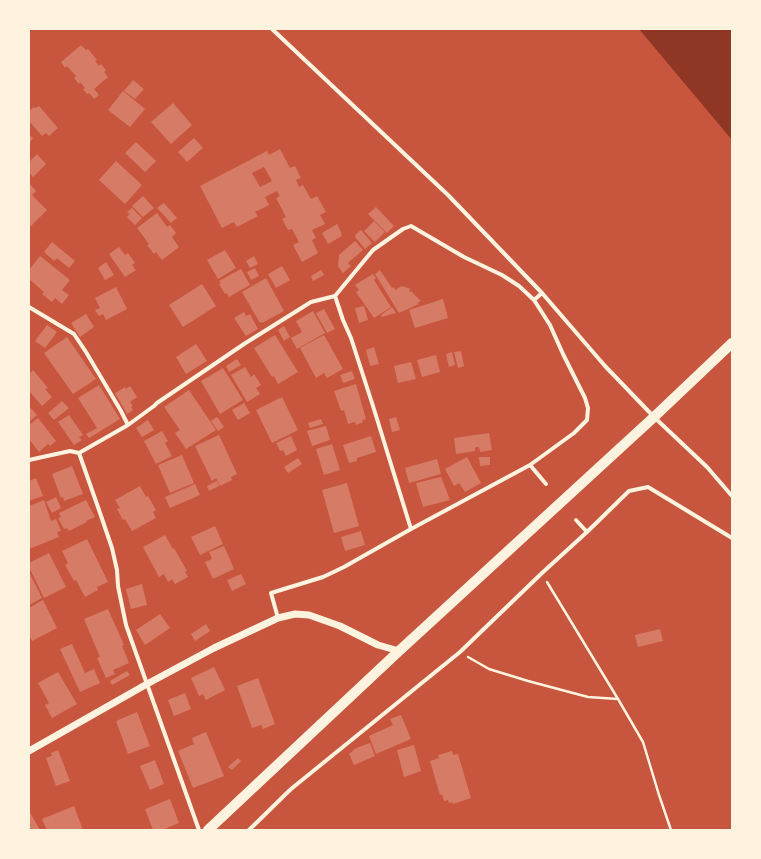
<!DOCTYPE html>
<html>
<head>
<meta charset="utf-8">
<style>
  body { margin:0 }
  #map { position:relative; width:761px; height:859px; overflow:hidden; background:#c8553d; font-family:"IBM Plex Sans",sans-serif }
  canvas { display:block }
  .frame { position:absolute; inset:0; border:30px solid #fff3e0; pointer-events:none }
</style>
</head>
<body>
<div id="map">
<canvas width="761" height="859"></canvas>
<div class="frame"></div>
</div>
<script>
const c = document.querySelector('canvas').getContext('2d');
c.lineJoin = 'round';
function paint(path, color) { c.fillStyle = color; c.fill(path, 'evenodd'); }
function trace(path, color, width, dash) { c.strokeStyle = color; c.lineWidth = width; c.lineCap = dash ? 'butt' : 'round'; c.setLineDash(dash || []); c.stroke(path); }
paint(new Path2D(`
  M639,29H732V140Z`), '#8f3625');
paint(new Path2D(`
  M81,45L86,50L88,49L97,60L95,61L99,66L101,64L106,70L104,72L108,77L94,89L99,95L94,99L89,93L87,94L83,89L85,88L80,82L79,84L74,78L76,76L67,66L65,68L61,62Z
  M133,80L144,89L135,99L124,91Z
  M123,91L145,109L130,127L108,110Z
  M173,103L192,125L171,144L151,122Z
  M39,106L58,128L49,136L46,133L42,136L29,121V111L34,107L35,108Z
  M29,135L33,138L29,144Z
  M194,138L203,148L187,162L178,152Z
  M136,142L156,161L145,172L125,153Z
  M280,149L290,168L295,166L301,178L296,180L299,187L303,185L311,199L317,196L326,212L320,215L325,224L312,230L316,238L312,240L318,253L302,262L293,245L299,242L292,229L288,230L282,219L286,217L276,198L280,196L277,191L265,197L269,205L255,212L258,216L237,227L234,222L222,228L200,186L267,151L269,155ZM264,167L272,181L260,187L252,173Z
  M37,154L46,164L33,177L29,172V162Z
  M116,161L142,185L125,204L99,180Z
  M29,183L36,191L32,195L47,210L29,228Z
  M143,196L154,208L143,217L132,206Z
  M164,203L177,218L171,223L157,208Z
  M376,207L394,226L387,233L368,214Z
  M132,208L142,218L135,225L127,217L130,214L127,212Z
  M157,213L167,227L170,225L176,233L172,237L179,247L162,260L156,252L154,254L147,245L149,244L137,228Z
  M374,221L385,232L375,242L364,231Z
  M337,224L342,234L341,235L342,236L328,244L322,233Z
  M361,230L372,243L365,249L355,237L356,236L355,235Z
  M355,241L363,250L348,263L351,266L343,273L338,266L339,255Z
  M52,242L75,261L69,268L57,258L54,261L44,252Z
  M119,247L125,255L128,253L135,263L132,265L136,270L125,277L109,254Z
  M225,250L236,268L218,279L207,260Z
  M40,256L70,280L62,290L69,295L62,304L55,298L52,302L42,294L44,292L29,279V270Z
  M254,256L258,264L250,268L246,261Z
  M106,262L114,275L105,280L98,268Z
  M282,266L290,280L276,288L268,274Z
  M255,268L259,276L251,280L247,272Z
  M241,269L250,285L229,297L227,293L225,294L219,284L221,283L219,281Z
  M321,270L324,275L313,281L311,276Z
  M380,270L392,288L394,287L395,290L402,286L411,289L409,290L410,292L411,291L421,301L417,303L419,304L399,313L375,274Z
  M373,274L376,278L374,280L391,307L374,318L356,292L359,290L355,285Z
  M266,278L284,311L262,323V322L260,323L242,292Z
  M202,284L216,306L183,327L169,305Z
  M116,287L127,309L106,320L103,314L99,316L95,310L100,308L95,298Z
  M443,299L448,318L415,328L409,310Z
  M364,306L368,320L359,323L355,308Z
  M392,307L396,313L382,317L381,315Z
  M324,309L335,329L327,333L316,313Z
  M313,311L325,333L297,349L291,338L302,332L296,321Z
  M244,312L246,316L250,314L258,329L246,336L234,318Z
  M86,314L94,327L80,337L71,323Z
  M47,325L57,332L45,348L35,341Z
  M284,326L290,337L284,341L278,330Z
  M275,335L298,372L278,384L274,376L272,377L254,348Z
  M324,335L343,369L327,378L324,373L316,378L300,348Z
  M67,337L96,379L73,394L44,353Z
  M196,344L207,361L186,374L176,357Z
  M374,347L379,364L370,366L366,350Z
  M461,351L464,366L458,368L454,352Z
  M452,352L455,365L449,367L446,354Z
  M436,355L440,372L422,377L417,360Z
  M237,359L241,365L229,372L226,366Z
  M411,362L416,379L398,383L394,366Z
  M245,367L251,377L254,374L261,385L256,388L260,394L247,402L231,375Z
  M223,368L243,400L220,414L201,381Z
  M33,370L48,388L45,389L52,397L42,406L29,391V374Z
  M352,371L355,379L343,383L340,375Z
  M356,384L366,419L362,420L363,422L356,425L355,422L348,424L344,410L341,411L334,391Z
  M99,385L120,419L89,438L86,434L97,428L78,398Z
  M130,386L137,397L130,402L133,406L131,407L133,410L127,414L115,393L125,387L126,389Z
  M189,390L216,430L186,449L175,433L180,430L164,407Z
  M282,397L298,430L272,443L256,410Z
  M62,401L69,408L54,420L48,413Z
  M244,403L250,413L238,420L232,410Z
  M29,406L37,415L29,422Z
  M69,415L83,435L79,437L82,440L74,445L58,422Z
  M217,417L224,427L218,431L211,421Z
  M396,417L400,430L392,432L389,419Z
  M38,418L56,441L50,446L48,444L39,452L29,439V425Z
  M321,419L323,424L310,428L308,423Z
  M148,420L154,430L142,437L136,428Z
  M326,426L330,440L312,446L307,431Z
  M162,431L168,441L165,443L172,456L156,464L144,441Z
  M489,433L492,450L480,452L479,447H475V451L456,454L454,438Z
  M219,435L237,474L231,477L232,480L220,486L216,478L212,481L195,446Z
  M291,436L297,450L286,456L283,450L280,451L276,443Z
  M371,436L376,452L357,458V461L349,463L343,445Z
  M332,444L340,470L324,475L316,449Z
  M182,455L194,483L170,493L158,465Z
  M467,457L481,483L465,492L459,483L454,486L445,469Z
  M479,457H490V465L480,466Z
  M298,458L302,464L288,473L284,467Z
  M437,459L441,474L409,483L405,468Z
  M72,466L83,494L64,501L63,497L61,498L52,474Z
  M441,477L450,500L423,507L416,483Z
  M36,478L43,496L29,501V481Z
  M217,481L219,486L209,491L207,486Z
  M347,483L359,526L334,533L322,490Z
  M195,484L200,495L170,508L165,497Z
  M140,486L146,497L148,496L156,510L153,512L156,518L132,531L125,519L123,520L117,509L120,508L115,500Z
  M56,497L61,508L52,513L46,502Z
  M44,500L51,521L56,519L61,531L57,532L59,537L29,549V506Z
  M86,500L95,517L86,521L87,522L69,531L67,528L64,529L58,518L61,517L59,513Z
  M215,526L223,544L200,555L191,537Z
  M361,531L365,545L345,551L341,537Z
  M165,535L173,549L174,548L187,571L185,572L188,577L175,584L172,579L168,582L164,574L159,577L143,547Z
  M87,539L108,582L97,587L98,590L85,597L76,580L74,581L65,565L68,563L62,551Z
  M224,546L234,569L213,579L205,562L212,559L209,552Z
  M49,553L66,587L44,598L29,567V563Z
  M29,572L42,598L29,605Z
  M241,574L246,584L232,591L227,580Z
  M142,584L147,605L131,609L126,589Z
  M43,600L57,628L32,641L29,635V608Z
  M108,609L124,645L122,646L129,663L113,670L115,674L106,678L97,658L100,657L84,619Z
  M160,614L170,628L145,645L136,630Z
  M206,624L210,631L195,641L191,634Z
  M660,629L663,641L638,647L635,635Z
  M72,644L85,673L94,669L100,683L80,692L60,649Z
  M214,667L225,690L206,700L203,694L199,696L191,678Z
  M127,671L130,675L112,685L110,681Z
  M58,672L77,704L52,718L45,705L49,703L38,683Z
  M258,678L275,724L263,729L261,725L252,728L237,686Z
  M185,693L191,709L174,716L168,700Z
  M137,712L150,746L128,754L116,721Z
  M401,715L411,739L376,754L369,736L393,725L390,719Z
  M206,732L224,776L193,788L178,751L194,744L192,738Z
  M370,743L375,756L354,765L349,754L356,748Z
  M414,745L421,771L404,777L397,750Z
  M58,750L70,781L56,786L46,758L52,756L51,753Z
  M452,751L453,755L458,754L471,798L453,804L452,802L449,803L448,800L444,801L442,794L440,795L430,761L439,758L438,755Z
  M238,758L241,761L232,770L228,767Z
  M155,760L164,784L150,790L140,766Z
  M170,799L179,823L162,830H153L145,809Z
  M74,806L83,830H47L42,819Z
  M29,811L40,830H29Z`), '#d67c66');
trace(new Path2D(`
  M547,582L618,699L643,742L659,795L671,830
  M468,657L489,669L528,681L588,697L618,699`), '#fff3e0', 2.5);
trace(new Path2D(`
  M272,29L448,195L542,293L605,366L654,417L707,467L732,496
  M335,296L343,320L351,338L373,406L411,529
  M29,307L74,334L86,352L121,411L128,425
  M79,453L99,510L112,548L117,570L118,586L126,625L199,830
  M29,460L70,451L79,453L128,425L154,406L157,403L244,344L311,302L335,296L373,250L403,229L411,226L464,257L502,275L519,286L534,300
  M530,465L546,484
  M576,520L587,532L629,491L648,487L732,538
  M278,618L271,593L323,577L344,567L411,529L530,465L574,433L587,420L588,408L585,398L563,354L550,325L534,300L542,293
  M249,830L291,789L460,652L542,573L587,532`), '#fff3e0', 4);
trace(new Path2D(`
  M29,751L147,684L214,648L278,618L295,614L309,615L340,626L378,645L399,651`), '#fff3e0', 7);
trace(new Path2D(`
  M208,830L399,651L654,417L732,343`), '#fff3e0', 10);
</script>
</body>
</html>
